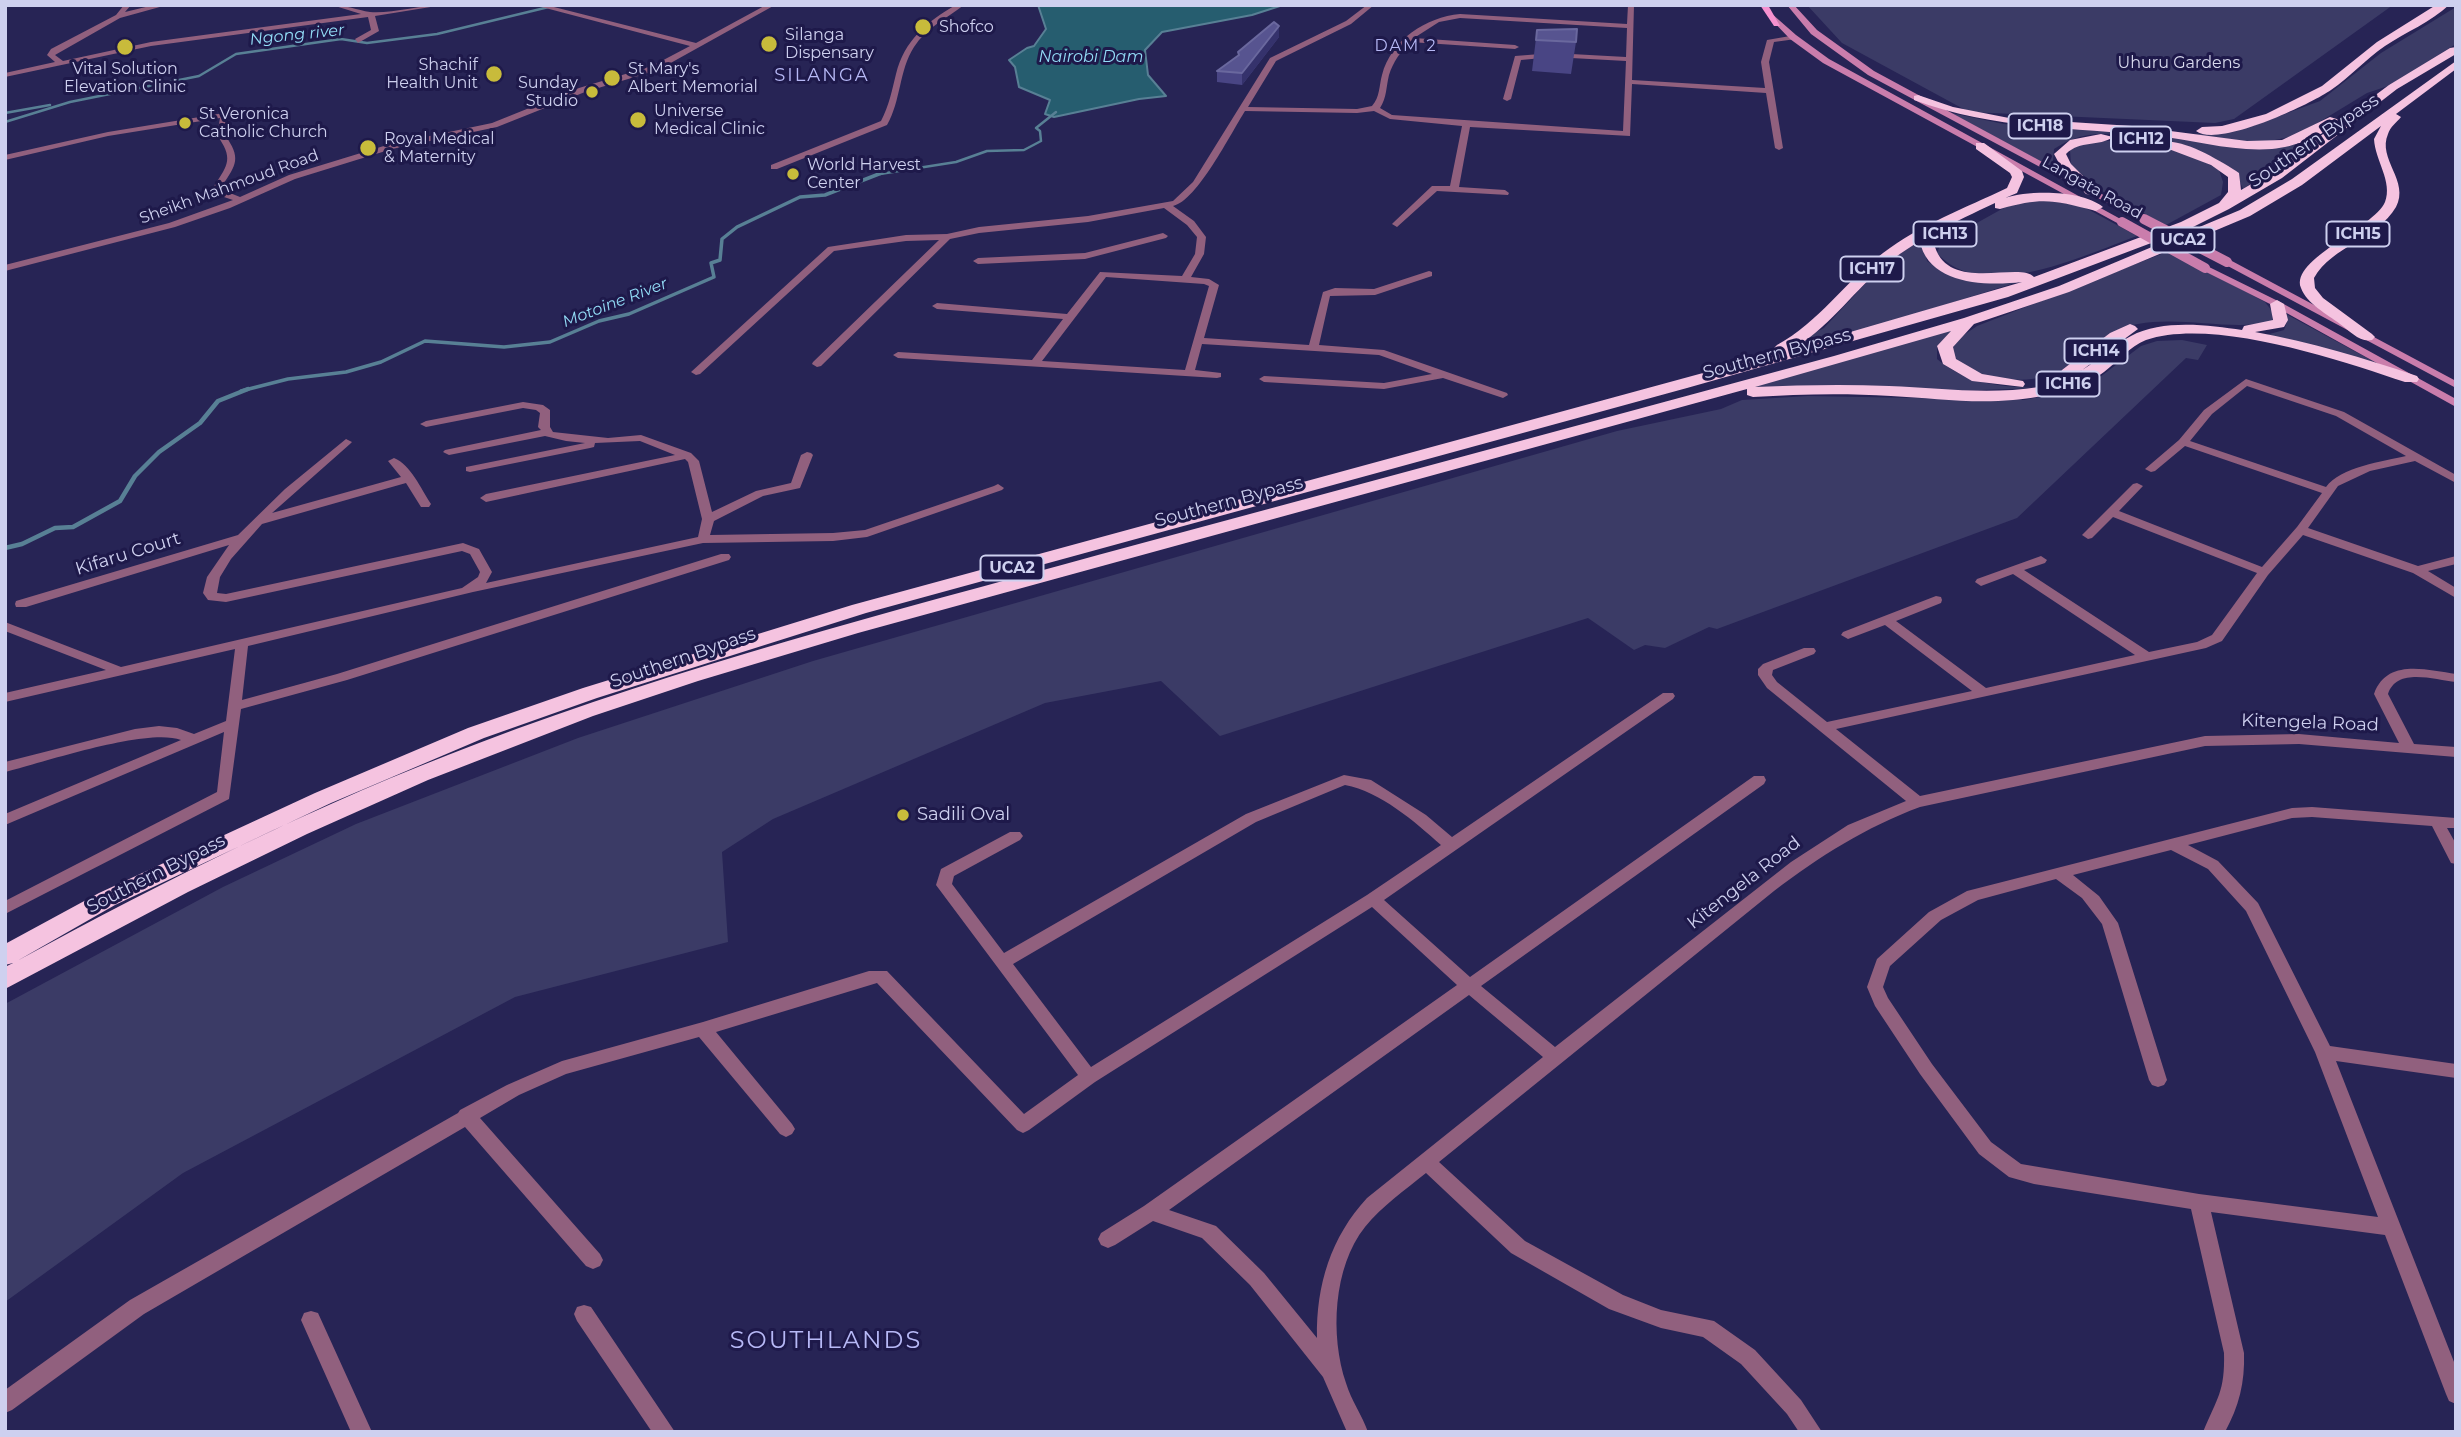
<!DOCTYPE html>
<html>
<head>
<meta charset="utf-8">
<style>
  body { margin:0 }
  #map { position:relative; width:2461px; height:1437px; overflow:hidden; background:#272455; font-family:Montserrat,sans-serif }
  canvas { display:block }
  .frame { position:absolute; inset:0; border:7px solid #ced0ef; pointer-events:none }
</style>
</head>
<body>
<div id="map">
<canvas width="2461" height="1437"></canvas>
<div class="frame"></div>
</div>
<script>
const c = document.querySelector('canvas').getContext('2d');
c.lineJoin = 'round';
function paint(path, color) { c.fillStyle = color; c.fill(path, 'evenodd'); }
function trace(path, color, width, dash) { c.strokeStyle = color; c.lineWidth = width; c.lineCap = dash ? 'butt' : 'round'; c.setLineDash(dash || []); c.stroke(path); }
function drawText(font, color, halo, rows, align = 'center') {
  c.font = font + ' Montserrat,sans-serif'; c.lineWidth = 6; c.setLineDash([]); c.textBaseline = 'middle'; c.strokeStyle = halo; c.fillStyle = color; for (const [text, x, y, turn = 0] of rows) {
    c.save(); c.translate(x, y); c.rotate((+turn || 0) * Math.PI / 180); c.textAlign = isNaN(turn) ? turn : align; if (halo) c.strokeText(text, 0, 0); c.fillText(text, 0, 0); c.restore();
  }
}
paint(new Path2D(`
  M1807,5H2393L2234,119L2215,123L1969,112L1842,43Z
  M2456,7V44L2388,86L2367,93L2298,135L2261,143L2186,134L2218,133L2255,125L2320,101L2381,53Z
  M1951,113L2004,124L2109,130L2264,148L2285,147L2314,139L2243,189C2230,145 2129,129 2089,135C2075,137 2065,142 2054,149L2053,161L2072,178Z
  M2102,141C2144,140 2183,147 2219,170L2223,182L2221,195L2166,225L2100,190L2071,165L2070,150L2081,144Z
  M2030,198L2082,206L2137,236C2084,255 1983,305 1937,253L1941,243L2009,205Z
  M1913,244L1924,246L1927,261L1951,275L2018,282L1861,331L1783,349L1824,328L1878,270Z
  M2169,251L2265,302L2272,311V322C2229,331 2182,316 2138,324C2108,329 2093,348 2071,365C2047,382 2016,382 1988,376C1972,372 1958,366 1951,350L1958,339L1977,326Z
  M2286,314L2380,365L2266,335L2284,330L2287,322Z
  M1953,330L1937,346V359C1967,384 1997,386 2035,388L1955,391L1796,386L1736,389Z
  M2182,340L2207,345L2198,360L2186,358L2017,518L1717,629L1709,627L1665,648L1645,645L1634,650L1588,618L1220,736L1161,681L1045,703L773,819L722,852L728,942L515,997L183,1173L5,1302V1004L223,887L356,824L578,738L813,661L1617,431L1721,409L1742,400L1808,396L2024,400L2079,389L2100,377L2141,346L2157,341Z`), '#3b3b66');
const water = new Path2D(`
  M1038,5H1283L1252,15L1162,32L1145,50L1148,75L1166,96L1139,99L1054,117L1045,114L1050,100L1019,87L1015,67L1009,60L1027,48L1034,46L1046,29Z`);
paint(water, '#265d6f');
trace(water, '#588095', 2);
trace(new Path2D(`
  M5,113L50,105
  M5,122L70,102L199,76L236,54L341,39L367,43L437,34L557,5
  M880,174L956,162L987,151L1024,150L1041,141L1040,131L1036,128L1056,112`), '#588095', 2.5);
trace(new Path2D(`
  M241,391L288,379L346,372L381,362L425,341L504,347L550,342L599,321L629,314L714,277L711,263L720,260L722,239L737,227L800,197L825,195L884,172`), '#588095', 3.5);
trace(new Path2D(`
  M5,548L22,544L55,528L73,527L120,501L135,476L159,452L200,423L218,401L248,389`), '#588095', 4.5);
paint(new Path2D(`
  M124,5H131L125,12L154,5H167L120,18L55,55L63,61L151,42L361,14L332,5C346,5 357,10 370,12C389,14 421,5 443,5L375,16L379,31L358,43L355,39L371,30L368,17L151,46L5,77V73L55,62L47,55L51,49L116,15Z
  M534,5H546L696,43L766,5H775L658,70L585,92L497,127L392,149L295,179L230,208L175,227L5,271V265L169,223L233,200L218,195L214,186C229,164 233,158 217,135L220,118L108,136L5,160V155L108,132L224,113L228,115L225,135C241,158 237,164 222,186L225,191L240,197L289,175L387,145L492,123L579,88L652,66L690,46Z
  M956,5H964C947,18 926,28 914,47C899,70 901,101 887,125L777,169H771V165L881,121C889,106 892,90 896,74C904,41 927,21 956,5Z
  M1367,5H1374L1351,24L1276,61L1248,107L1357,109L1372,106C1380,97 1379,86 1382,75C1391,40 1426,17 1460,14L1627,24L1628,5H1634L1632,80L1765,88L1761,62L1767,40L1796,35V39L1774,42L1769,62L1783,148L1779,150L1775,148L1766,93L1632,84L1630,136L1470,127L1459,187L1505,190L1509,193L1508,195L1437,191L1397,227L1392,224L1394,222L1432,186H1450L1462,126L1390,119L1374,111L1357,113L1245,111C1231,133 1197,201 1173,206L1194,221L1206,237L1204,254L1191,277L1209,279L1219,285L1204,338L1309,345L1323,292L1335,288L1374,289L1429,271L1432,272V276L1375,295L1330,296L1319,345L1384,350L1507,393L1508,395L1503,398L1443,378L1384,389L1264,382L1259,379L1264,376L1384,383L1432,374L1379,355L1202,344L1195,370L1221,373V377L1217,378L898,358L893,355L898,352L1032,360L1063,319L937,309L932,306L937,303L1067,314L1100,272L1182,276L1195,254L1197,237L1187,225L1164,208L1088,222L979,233L950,239L821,366L817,367L812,364L813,362L939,240L906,241L834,251L700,374L696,375L691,372L828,247L906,235L947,234L979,227L1088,216L1173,201L1193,182L1270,58L1346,21ZM1460,18L1627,28L1626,57L1553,53L1515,56L1503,99L1507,101L1511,99L1521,60L1553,57L1626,61L1623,131L1392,115L1380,108C1387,97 1386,87 1389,75C1393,62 1401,51 1410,42L1515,49L1519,47L1515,45L1414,38L1439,22ZM1106,277L1204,284L1209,286L1185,370L1042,361Z
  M1163,233L1168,236L1166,238L1085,259L978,264L973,261L978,258L1085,253Z
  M2246,379L2344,412L2456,475V483L2415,461L2370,471L2338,486L2308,528L2418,566L2456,556V564L2428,571L2456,588V598L2413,573L2303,535L2268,575L2222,641L2206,648L1836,729L1920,796L2205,736L2299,734L2399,743L2374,694C2387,658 2426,670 2456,674V682C2434,680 2397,667 2388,694L2414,744L2456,747V757L2299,744L2205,746L1920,807C1866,827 1820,856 1774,891L1439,1162L1525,1241L1623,1295L1661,1310L1714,1321L1755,1350L1801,1400L1822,1432H1799L1787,1414L1741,1364L1703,1337L1661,1328L1609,1309L1511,1253L1426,1173C1405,1190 1382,1206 1365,1227C1333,1267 1330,1336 1346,1383C1351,1400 1362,1415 1368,1432H1347L1323,1377L1250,1285L1202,1238L1153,1221L1115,1245L1108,1248L1101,1245L1098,1239L1101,1233L1144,1206L1457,985L1372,907L1095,1082L1029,1130L1023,1133L1017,1130L877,983L716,1032L792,1124L795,1129L792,1134L786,1137L780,1134L699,1037L566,1074L519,1095L480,1118L600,1254L603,1260L600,1266L593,1269L586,1266L465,1127L144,1314L12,1410L5,1413V1390L130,1300L458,1113L460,1110L507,1085L562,1061L703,1022L869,971H887L1024,1114L1078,1075L936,885L941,869L1010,832H1020L1023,836L1020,840L954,876L952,884L1004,953L1246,814L1344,775L1371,780L1426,815L1452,837L1663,693H1673L1675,696L1673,699L1384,900L1470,977L1754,776H1764L1766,780L1764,784L1481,986L1555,1047L1791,862L1848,825L1906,801L1767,688L1758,675V669L1763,664L1804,648H1814L1816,651L1814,654L1773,670L1772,675L1777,682L1827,722L1972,691L1885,625L1848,639L1841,635L1843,632L1936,596L1941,597L1942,600L1941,603L1896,621L1986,688L2135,655L2013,574L1981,586L1975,582L1977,579L2041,556L2047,560L2045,563L2024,570L2149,652L2197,642L2212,635L2257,573L2113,517L2092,538L2088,539L2082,535L2133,484L2137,483L2143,486L2119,511L2262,567L2297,527L2322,493L2185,446L2155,471L2151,472L2145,469L2179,440L2204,410ZM2247,386L2336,416L2406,456C2384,461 2340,467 2326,487L2190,441L2212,414ZM1345,785C1381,792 1414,821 1441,845L1367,895L1091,1067L1013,964L1256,822ZM1469,995L1543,1057L1367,1198C1331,1237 1316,1285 1317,1338L1264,1273L1216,1226L1169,1210Z
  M523,402L543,405L550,410V427L553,432L608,438L641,435L691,453L699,461L712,512L756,491L791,483L801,455L807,452L811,453L813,455L800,488L763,496L714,521L710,535L833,533L865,530L994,486L998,484L1004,488L1002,490L867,537L833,541L703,543L473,592L248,646L242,700L337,674L721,554H729L731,557L729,560L347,680L241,709L229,799L5,914V901L217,792L224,732L5,825V814L181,740C148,727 44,762 5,772V762L135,729L159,726L177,728L194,734L226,721L235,649L5,702V693L106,670L5,631V622L121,667L462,588L478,577L480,572L470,554L462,551L226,602L208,600L203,593L207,577L229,545L26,607H16L15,604L16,601L238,535L285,489L346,439L352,442L350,444L272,513L401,477L388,461L394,458C411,465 421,489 431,504L429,507H421L406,483L262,524L231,559L220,577L217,593L226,594L463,543L479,549L492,572L486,583L698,537L702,519L688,462L685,459L486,502L480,498L486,494L675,455L640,441L595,443L594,447L590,448L470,472L466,471V467L585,443L566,441L545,436L449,455L443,452L445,450L541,430L538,427L540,413L536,410L523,408L426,427L420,424L426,421Z
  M2312,807L2456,818V828H2447L2456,844V864L2451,863L2432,826L2312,817L2292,818L2188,845L2218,861L2258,903L2330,1046L2456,1064V1078L2336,1061L2456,1367V1404L2449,1401L2446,1394L2385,1235L2211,1212L2244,1353C2245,1383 2239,1406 2225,1432H2203C2217,1398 2225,1392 2224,1353L2191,1209L2034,1184L2009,1177L1979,1154L1920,1074L1875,1006L1867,987L1877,959L1929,912L1967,891L2292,808ZM2171,850L2208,869L2246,911L2315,1052L2378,1217L2199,1194L2021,1164L1991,1142L1932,1064L1888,998L1883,987L1890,966L1941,920L1978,900L2056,879L2082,898L2102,924L2149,1080L2152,1085L2158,1087L2164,1085L2167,1080L2118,923L2099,896L2073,875Z
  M584,1305L591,1307L675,1432H652L577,1321L574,1314L577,1307Z
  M311,1311L318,1313L372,1432H351L301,1320L304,1313Z`), '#91607e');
paint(new Path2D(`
  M1787,5H1794L1817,30L1874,71L2148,219L2141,221L1868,75L1811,34Z
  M1767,13H1771L1796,35L1829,59L2126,222L2119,224L1823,63L1790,39L1767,15Z
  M2224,260H2230L2456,381V388L2224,264Z
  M2205,265L2280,302L2456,399V407L2274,306L2202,270L2200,268Z`), '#ca7dac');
paint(new Path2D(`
  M1760,5H1768L1780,26H1774Z`), '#f692d0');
paint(new Path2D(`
  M2436,5H2449C2431,22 2406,32 2385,46C2366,59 2350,77 2331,90C2309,105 2218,148 2196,131L2202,127L2222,126L2266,114L2322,86L2377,42Z
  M2456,47V54L2397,89L2282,178L2229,209L2191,228L2008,297L1687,388L866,613L597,698L484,738L331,803L115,905L17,961C167,879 320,803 479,743C681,666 890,612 1098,555C1344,489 1589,422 1834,356L1964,318L2059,286L2240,210L2292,179L2456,61V69L2396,114L2401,117C2397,122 2390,127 2388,134C2377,159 2410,181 2396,207C2377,239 2332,246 2314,278L2315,288L2323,298L2372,334L2375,337L2372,340C2360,343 2350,331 2340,324C2327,314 2307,304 2301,288C2290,259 2374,228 2385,202C2393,182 2375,160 2374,139L2381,126L2302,185L2250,216L2069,292L1974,324L1953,347L1956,359L1982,374L2023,381L2025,384L2023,387L1972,381L1943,364L1937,346L1951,331L1755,387C1800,385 1844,384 1889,386C1939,388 1988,395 2039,387C2084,379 2096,355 2131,336C2162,319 2209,325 2242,330L2244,326L2273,320L2270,304L2277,300L2284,304L2288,320L2284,327L2255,332C2310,342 2364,358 2417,376L2419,379L2417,382H2405C2340,360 2212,317 2146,340C2130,346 2117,362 2104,372C2078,391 2044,397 2013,400C1972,404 1932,398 1891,396C1845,393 1799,394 1753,397L1747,395V389L858,633L698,681L593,716L428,780L307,834L188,892L5,989V967L13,963L5,965V944L99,893L315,793L468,728L583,688L852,605L1780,352L1774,348L1777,345C1819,322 1845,282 1883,253C1920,225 1965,208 2007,188L2012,177L2010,173L1976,149V143H1984L2022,171L2024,177L2017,193L2005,198C2030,190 2082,190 2103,207L2096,211C2053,200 2043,197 2000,209L1995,208V203C1955,222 1914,240 1881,269C1850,295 1828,329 1792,349L2022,282C1987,286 1933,285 1921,246C1929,236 1942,226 1955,228L1957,231L1935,247C1950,293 2020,261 2034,277L2181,222L2219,203L2228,192V177L2211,165L2166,148V142C2186,140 2222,162 2239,173L2241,190L2272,172L2389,85L2450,48Z
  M1918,95L1953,107L2009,118L2132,126L2247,141L2282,140L2330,117L2340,120C2324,136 2294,147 2272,149C2233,152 2194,140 2156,136C2072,127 1995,130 1914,100V96Z
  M2101,134L2113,137C2099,147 2080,140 2066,154L2071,164L2098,191L2091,195L2086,194L2062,169L2054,154L2070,140Z
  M2130,324L2135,326L2138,329L2074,376H2062L2060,373L2062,370L2110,333Z`), '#f5c3e0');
trace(new Path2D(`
  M2144,219L2227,262
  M2122,222L2205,268`), '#ca7dac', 10);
paint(new Path2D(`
  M1279,26V37L1242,85L1217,82V71L1238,56V52Z
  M1537,30L1576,42L1571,74L1532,71Z`), '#494584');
paint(new Path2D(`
  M1279,26V37L1242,85V73Z`), '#35326c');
const building = new Path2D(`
  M1274,22L1279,26L1242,73L1217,71L1239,55L1238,52Z
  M1577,29L1576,42L1536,40L1537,30Z`);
paint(building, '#575490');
trace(building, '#6a689e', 2);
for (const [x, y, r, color] of [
  [923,27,9,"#c8bb3b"],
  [769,44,9,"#c8bb3b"],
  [125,47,9,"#c8bb3b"],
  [494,74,9,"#c8bb3b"],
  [612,78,9,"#c8bb3b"],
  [592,92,7,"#c8bb3b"],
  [638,120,9,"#c8bb3b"],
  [185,123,7,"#c8bb3b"],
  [368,148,9,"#c8bb3b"],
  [793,174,7,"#c8bb3b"],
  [903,815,7,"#c8bb3b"]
]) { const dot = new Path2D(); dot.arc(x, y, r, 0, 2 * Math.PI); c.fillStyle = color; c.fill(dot); trace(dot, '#1e194a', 2.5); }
drawText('16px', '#ced0ef', '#1e194a', [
  ["Shofco",939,27],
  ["Silanga",785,35],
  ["Dispensary",785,53],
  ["Shachif",478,65,"right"],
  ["Health Unit",478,83,"right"],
  ["Vital Solution",125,69,"center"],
  ["Elevation Clinic",125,87,"center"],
  ["St Mary's",628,69],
  ["Albert Memorial",628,87],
  ["Sunday",578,83,"right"],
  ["Studio",578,101,"right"],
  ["Universe",654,111],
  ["Medical Clinic",654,129],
  ["St Veronica",199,114],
  ["Catholic Church",199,132],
  ["Royal Medical",384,139],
  ["& Maternity",384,157],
  ["World Harvest",807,165],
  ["Center",807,183]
], 'left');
drawText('italic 16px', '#93ddf7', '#1e194a', [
  ["Ngong river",297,35,-6],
  ["Nairobi Dam",1091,57],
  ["Motoine River",615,303,-21]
]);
c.letterSpacing = '2px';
drawText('16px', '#b7b9f6', '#1e194a', [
  ["DAM 2",1406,46]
]);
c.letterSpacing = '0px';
drawText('16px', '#d9daee', '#1e194a', [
  ["Uhuru Gardens",2179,63]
]);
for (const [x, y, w] of [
  [2040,126,63],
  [2141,139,60],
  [1945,234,63],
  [2358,234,63],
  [2183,240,63],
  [1872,269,63],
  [2096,351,63],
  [2068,384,63],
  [1012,568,63]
]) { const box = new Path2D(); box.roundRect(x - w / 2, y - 12.5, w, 25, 5); c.fillStyle = '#1e194a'; c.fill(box); trace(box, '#ced0ef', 2); }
drawText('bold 16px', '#ced0ef', null, [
  ["ICH18",2040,126],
  ["ICH12",2141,139],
  ["ICH13",1945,234],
  ["ICH15",2358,234],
  ["UCA2",2183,240],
  ["ICH17",1872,269],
  ["ICH14",2096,351],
  ["ICH16",2068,384],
  ["UCA2",1012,568]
]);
drawText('16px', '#ced0ef', '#1e194a', [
  ["Sheikh Mahmoud Road",229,187,-20],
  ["Langata Road",2092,188,29]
]);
c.letterSpacing = '2px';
drawText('18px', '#b7b9f6', '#1e194a', [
  ["SILANGA",822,76]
]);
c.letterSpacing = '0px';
drawText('18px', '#ced0ef', '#1e194a', [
  ["Southern Bypass",2314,141,-34],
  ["Southern Bypass",1777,354,-15],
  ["Southern Bypass",1229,502,-15],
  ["Kifaru Court",128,554,-17],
  ["Southern Bypass",683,658,-19],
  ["Kitengela Road",2310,723,2],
  ["Southern Bypass",156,874,-27],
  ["Kitengela Road",1744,883,-38]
]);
drawText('18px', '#ced0ef', '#1e194a', [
  ["Sadili Oval",917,815]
], 'left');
c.letterSpacing = '2px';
drawText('24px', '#b7b9f6', '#1e194a', [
  ["SOUTHLANDS",826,1341]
]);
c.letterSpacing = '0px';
</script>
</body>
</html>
